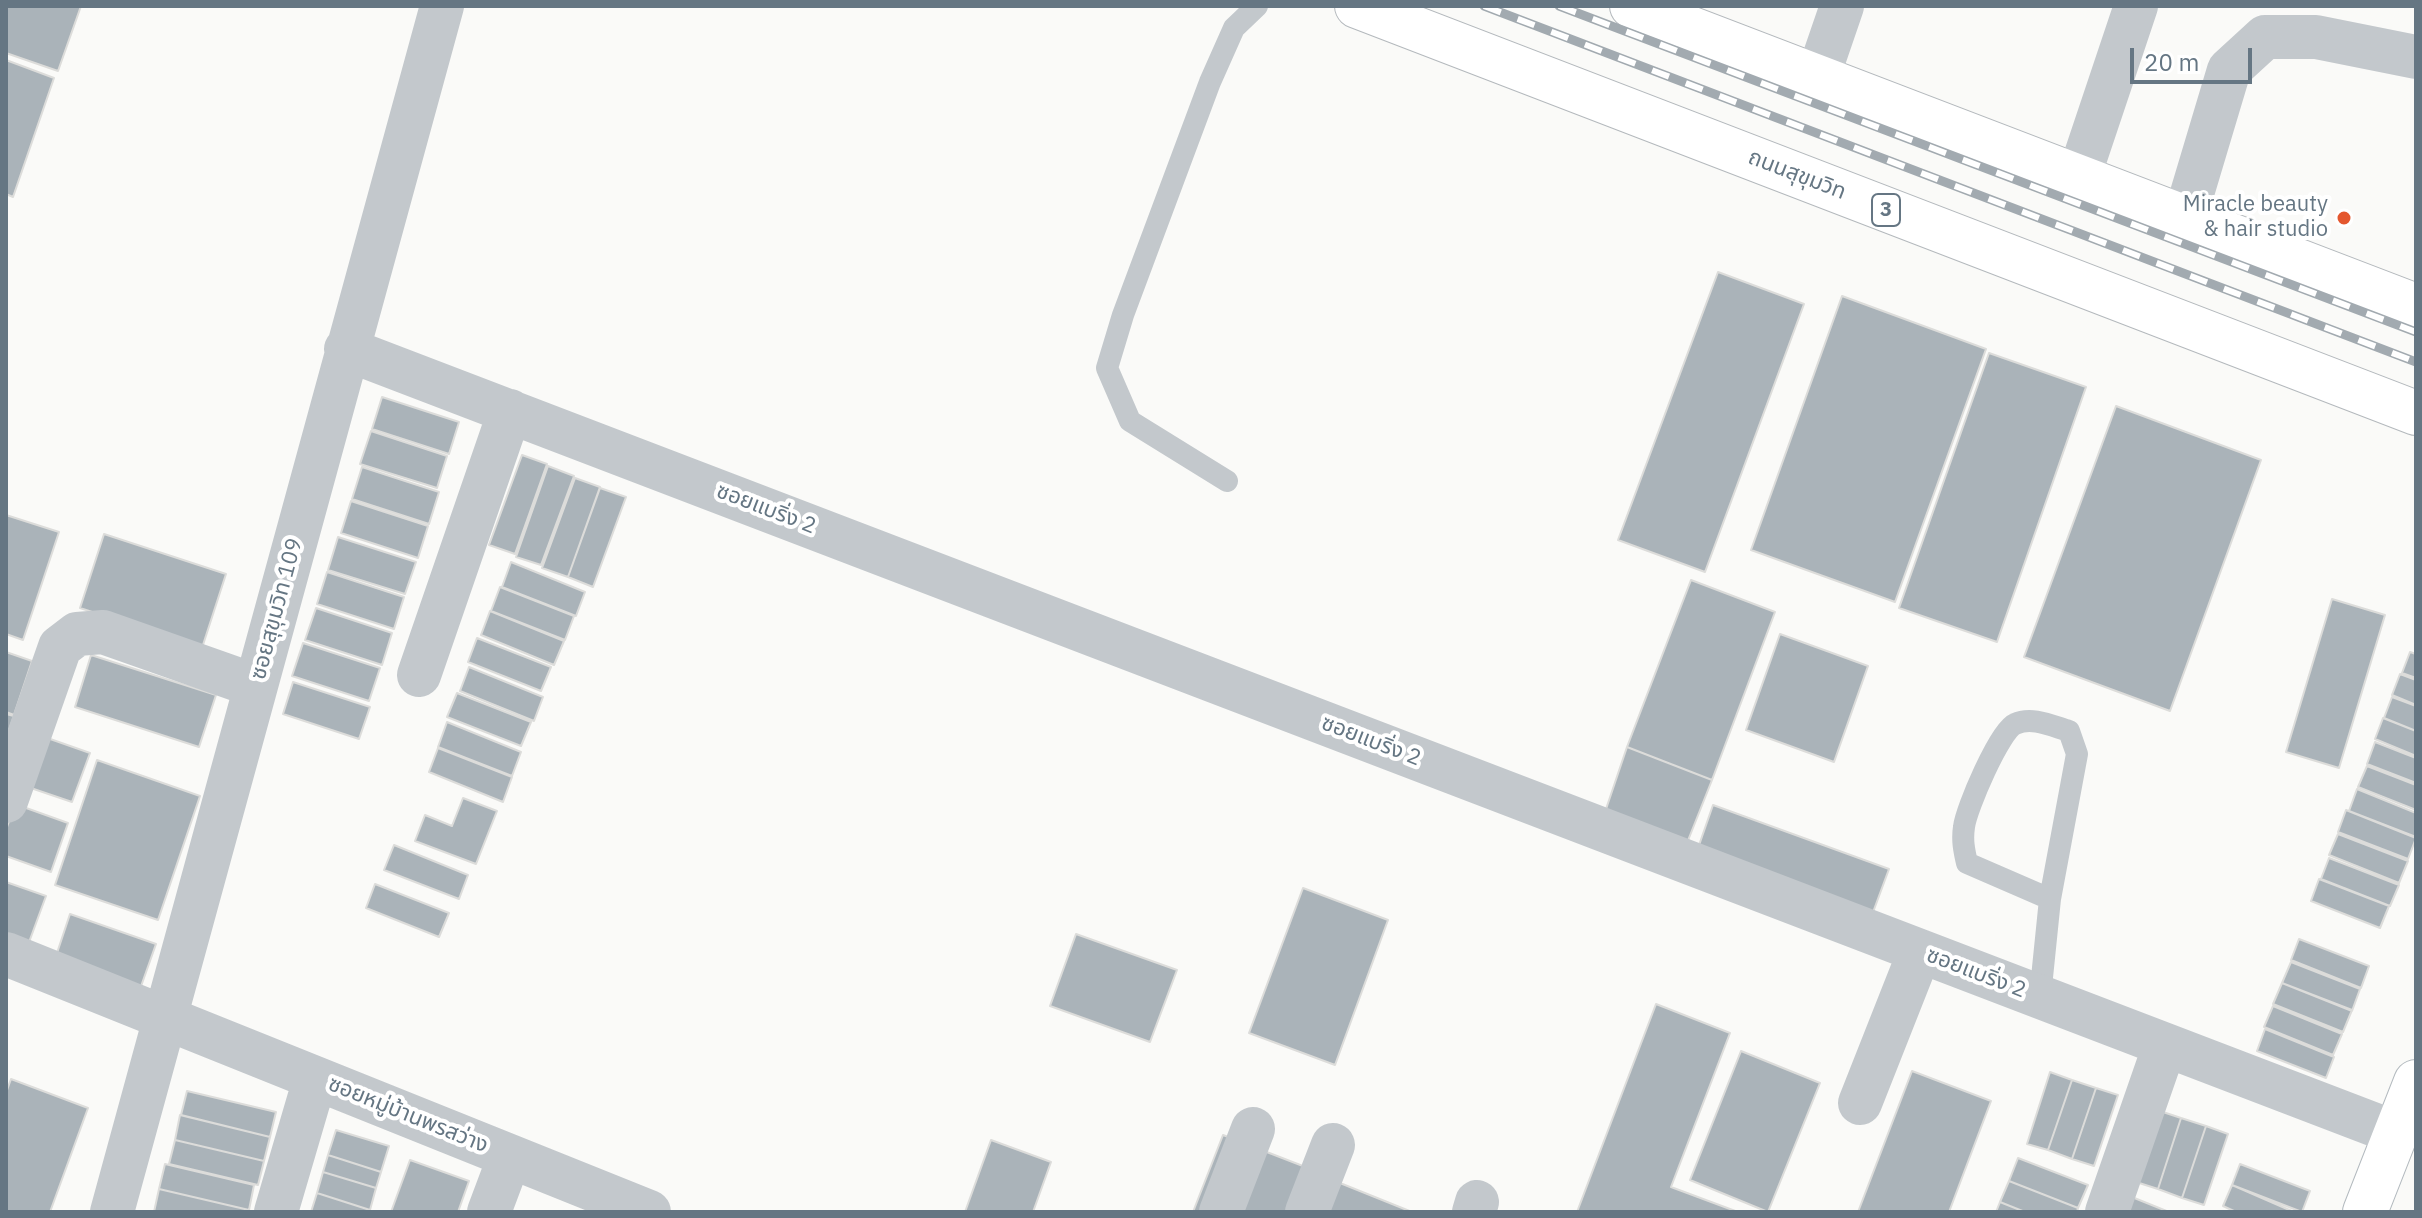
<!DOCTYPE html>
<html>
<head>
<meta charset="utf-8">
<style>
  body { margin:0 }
  #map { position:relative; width:2422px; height:1218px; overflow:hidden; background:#fafaf8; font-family:"IBM Plex Sans",sans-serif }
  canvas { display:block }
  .frame { position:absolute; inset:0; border:8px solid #657683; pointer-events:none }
  .scale { position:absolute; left:2130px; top:48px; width:122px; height:36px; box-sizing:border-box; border:4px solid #657683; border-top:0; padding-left:10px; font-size:24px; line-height:28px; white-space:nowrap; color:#657683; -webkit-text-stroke:6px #fff; paint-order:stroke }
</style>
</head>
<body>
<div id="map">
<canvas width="2422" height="1218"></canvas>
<div class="frame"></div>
<div class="scale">20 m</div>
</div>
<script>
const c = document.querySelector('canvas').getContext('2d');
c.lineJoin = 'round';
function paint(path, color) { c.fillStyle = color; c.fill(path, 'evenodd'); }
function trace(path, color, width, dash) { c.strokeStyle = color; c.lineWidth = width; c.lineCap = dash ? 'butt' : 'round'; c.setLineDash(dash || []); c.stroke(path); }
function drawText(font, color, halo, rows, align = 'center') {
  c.font = font + ' "IBM Plex Sans","Noto Sans Thai",sans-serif'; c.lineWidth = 8; c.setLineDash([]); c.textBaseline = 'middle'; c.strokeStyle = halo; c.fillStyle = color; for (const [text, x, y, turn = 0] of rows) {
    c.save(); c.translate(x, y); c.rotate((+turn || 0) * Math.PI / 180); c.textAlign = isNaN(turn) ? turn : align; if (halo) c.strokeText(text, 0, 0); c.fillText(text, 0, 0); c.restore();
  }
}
const building = new Path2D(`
  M6,6H81L58,71L6,53Z
  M6,60L54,78L13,197L6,194Z
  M1718,272L1804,304L1705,572L1618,540Z
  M1842,296L1986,349L1895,602L1751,550Z
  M1989,353L2086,387L1997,642L1899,608Z
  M382,397L459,422L449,454L372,429Z
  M2116,406L2261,460L2170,711L2024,657Z
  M371,431L447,456L437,488L360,464Z
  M522,455L547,464L515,554L489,545Z
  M548,466L574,476L541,565L516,557Z
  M362,467L439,492L429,524L352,499Z
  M575,478L600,487L568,577L542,568Z
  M600,488L626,497L593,587L568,577Z
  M351,501L428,526L418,558L341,533Z
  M6,515L59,532L23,640L6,634Z
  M104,534L226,574L202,648L80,608Z
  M338,537L416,562L405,594L328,570Z
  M511,562L585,592L576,616L502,587Z
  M327,572L404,597L394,629L317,604Z
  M1691,580L1775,612L1712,780L1627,747Z
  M500,587L574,616L565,640L491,611Z
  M2332,599L2385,615L2339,768L2286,752Z
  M316,608L392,633L382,665L305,640Z
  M490,611L564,641L554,665L481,635Z
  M1780,634L1868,666L1834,762L1746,730Z
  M477,638L551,667L541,691L468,662Z
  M303,643L380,668L369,701L292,676Z
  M6,652L32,661L14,715L6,712Z
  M2410,652L2416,654V678L2402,673Z
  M91,655L216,695L199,747L75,707Z
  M469,667L543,697L534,721L460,691Z
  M2400,674L2416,680V705L2392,695Z
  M293,682L370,707L359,739L283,714Z
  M457,693L531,722L521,746L447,717Z
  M2392,697L2416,706V731L2384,718Z
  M6,714L14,716L6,739Z
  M2383,718L2416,731V756L2375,739Z
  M447,722L521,752L512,776L438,747Z
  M36,734L90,753L72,802L19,784Z
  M2375,742L2416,758V783L2367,764Z
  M1627,747L1712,780L1685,848L1603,818Z
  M438,748L512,777L503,802L429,772Z
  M97,760L200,796L158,920L55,885Z
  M2367,766L2416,785V810L2358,787Z
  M2357,789L2416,813V837L2349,811Z
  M463,798L497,811L476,864L415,841L425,815L452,826Z
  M15,804L68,823L51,872L6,856V830Z
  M1713,805L1889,869L1872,915L1697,851Z
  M2346,810L2416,838L2408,859L2338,832Z
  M2338,834L2408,861L2399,883L2329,855Z
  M394,845L468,875L459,899L384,870Z
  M2329,858L2399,885L2390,906L2321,879Z
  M2319,879L2389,906L2380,928L2311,901Z
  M6,882L46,896L28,945L6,937Z
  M375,884L449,913L439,937L366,908Z
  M1303,888L1388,920L1335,1065L1249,1033Z
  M70,914L156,944L139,992L54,962Z
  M1076,934L1177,970L1150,1042L1050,1006Z
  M2299,939L2369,966L2361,988L2291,960Z
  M2291,962L2360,989L2352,1011L2282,983Z
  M2282,983L2352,1010L2343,1032L2273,1004Z
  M1656,1004L1730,1033L1671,1187L1738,1212H1577Z
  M2273,1006L2342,1034L2333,1055L2264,1027Z
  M2265,1029L2334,1057L2326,1078L2257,1051Z
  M1741,1051L1820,1083L1768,1212L1690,1180Z
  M1912,1071L1991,1101L1949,1212H1858Z
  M2050,1072L2072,1080L2048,1150L2027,1144Z
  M11,1079L88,1108L50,1212H6V1093Z
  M2072,1080L2096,1088L2072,1159L2048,1150Z
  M2096,1088L2118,1095L2094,1166L2072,1159Z
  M187,1091L276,1112L270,1137L181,1115Z
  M2160,1111L2181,1118L2158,1189L2136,1182Z
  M180,1115L270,1137L264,1161L175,1140Z
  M2181,1118L2206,1126L2182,1198L2158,1189Z
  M2206,1126L2228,1134L2204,1205L2182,1198Z
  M336,1130L389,1146L381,1172L328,1155Z
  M1223,1135L1308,1168L1290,1212H1193Z
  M175,1140L264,1161L258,1185L169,1164Z
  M991,1140L1051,1162L1033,1212H965Z
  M328,1155L381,1172L376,1188L323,1172Z
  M2018,1158L2088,1185L2078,1208L2009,1181Z
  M410,1160L469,1181L458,1212H391Z
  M165,1164L254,1185L249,1210L159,1189Z
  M2240,1164L2310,1191L2302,1212L2232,1185Z
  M323,1172L376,1188L370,1210L317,1193Z
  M2009,1181L2078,1208L2077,1212H2025L2000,1202Z
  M1340,1183L1412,1212H1328Z
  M2232,1185L2294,1212H2236L2223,1206Z
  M159,1189L249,1210L248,1212H154Z
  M317,1193L370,1210L369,1212H311Z
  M2122,1193L2169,1212H2115Z
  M2000,1202L2025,1212H1996Z`);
paint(building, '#aab3b9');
trace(building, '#dcdcda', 2);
const secondary = new Path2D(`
  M2365,1212L2416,1082`);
const highway = new Path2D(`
  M1357,6L2416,413
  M1632,6L2416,306`);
trace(secondary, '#b3babf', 46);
trace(highway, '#b4b9bd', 46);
trace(new Path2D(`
  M1227,481L1130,421L1107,368L1123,315L1210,82L1234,28L1257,6
  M2040,997L2050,899L2077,754L2069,731C2052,726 2032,716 2015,724C2000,730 1966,809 1964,827C1962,840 1964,850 1967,863L2050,899`), '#c3c8cc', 22);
trace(new Path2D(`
  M1817,79L1842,6
  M2079,176L2136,6
  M2185,217L2229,70L2265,37H2316L2416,57
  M346,349L2396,1133
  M419,675L510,411
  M6,801L60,647L77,634L103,632L256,686
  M6,954L649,1212
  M1860,1103L1920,951
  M112,1212L442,6
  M276,1212L315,1079
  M489,1212L510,1156
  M1221,1212L1253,1129
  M1307,1212L1333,1145
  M1474,1212L1477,1202
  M2107,1212L2165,1045`), '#c3c8cc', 44);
trace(secondary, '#fff', 44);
trace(highway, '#fff', 44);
const rail = new Path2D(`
  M1484,6L2416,362
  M1559,6L2416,332`);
trace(rail, '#a2aab0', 9);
trace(rail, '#fff', 6, [18]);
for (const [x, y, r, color] of [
  [2344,218,8,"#e4572e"]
]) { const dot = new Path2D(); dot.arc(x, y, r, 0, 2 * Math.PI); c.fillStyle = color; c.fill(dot); trace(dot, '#fff', 3); }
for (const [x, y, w] of [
  [1886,210,28]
]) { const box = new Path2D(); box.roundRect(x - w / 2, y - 16, w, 32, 6); c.fillStyle = '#fff'; c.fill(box); trace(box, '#657683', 2); }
drawText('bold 20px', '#657683', null, [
  ["3",1886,210]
]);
drawText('22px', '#657683', '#fff', [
  ["ถนนสุขุมวิท",1797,175,21],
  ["ซอยแบริ่ง 2",766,509,21],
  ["ซอยสุขุมวิท 109",277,609,-75],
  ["ซอยแบริ่ง 2",1371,741,21],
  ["ซอยแบริ่ง 2",1976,973,21],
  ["ซอยหมู่บ้านพรสว่าง",408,1115,22]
]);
drawText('22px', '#657683', '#fff', [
  ["Miracle beauty",2328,205],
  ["& hair studio",2328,230]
], 'right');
</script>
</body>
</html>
